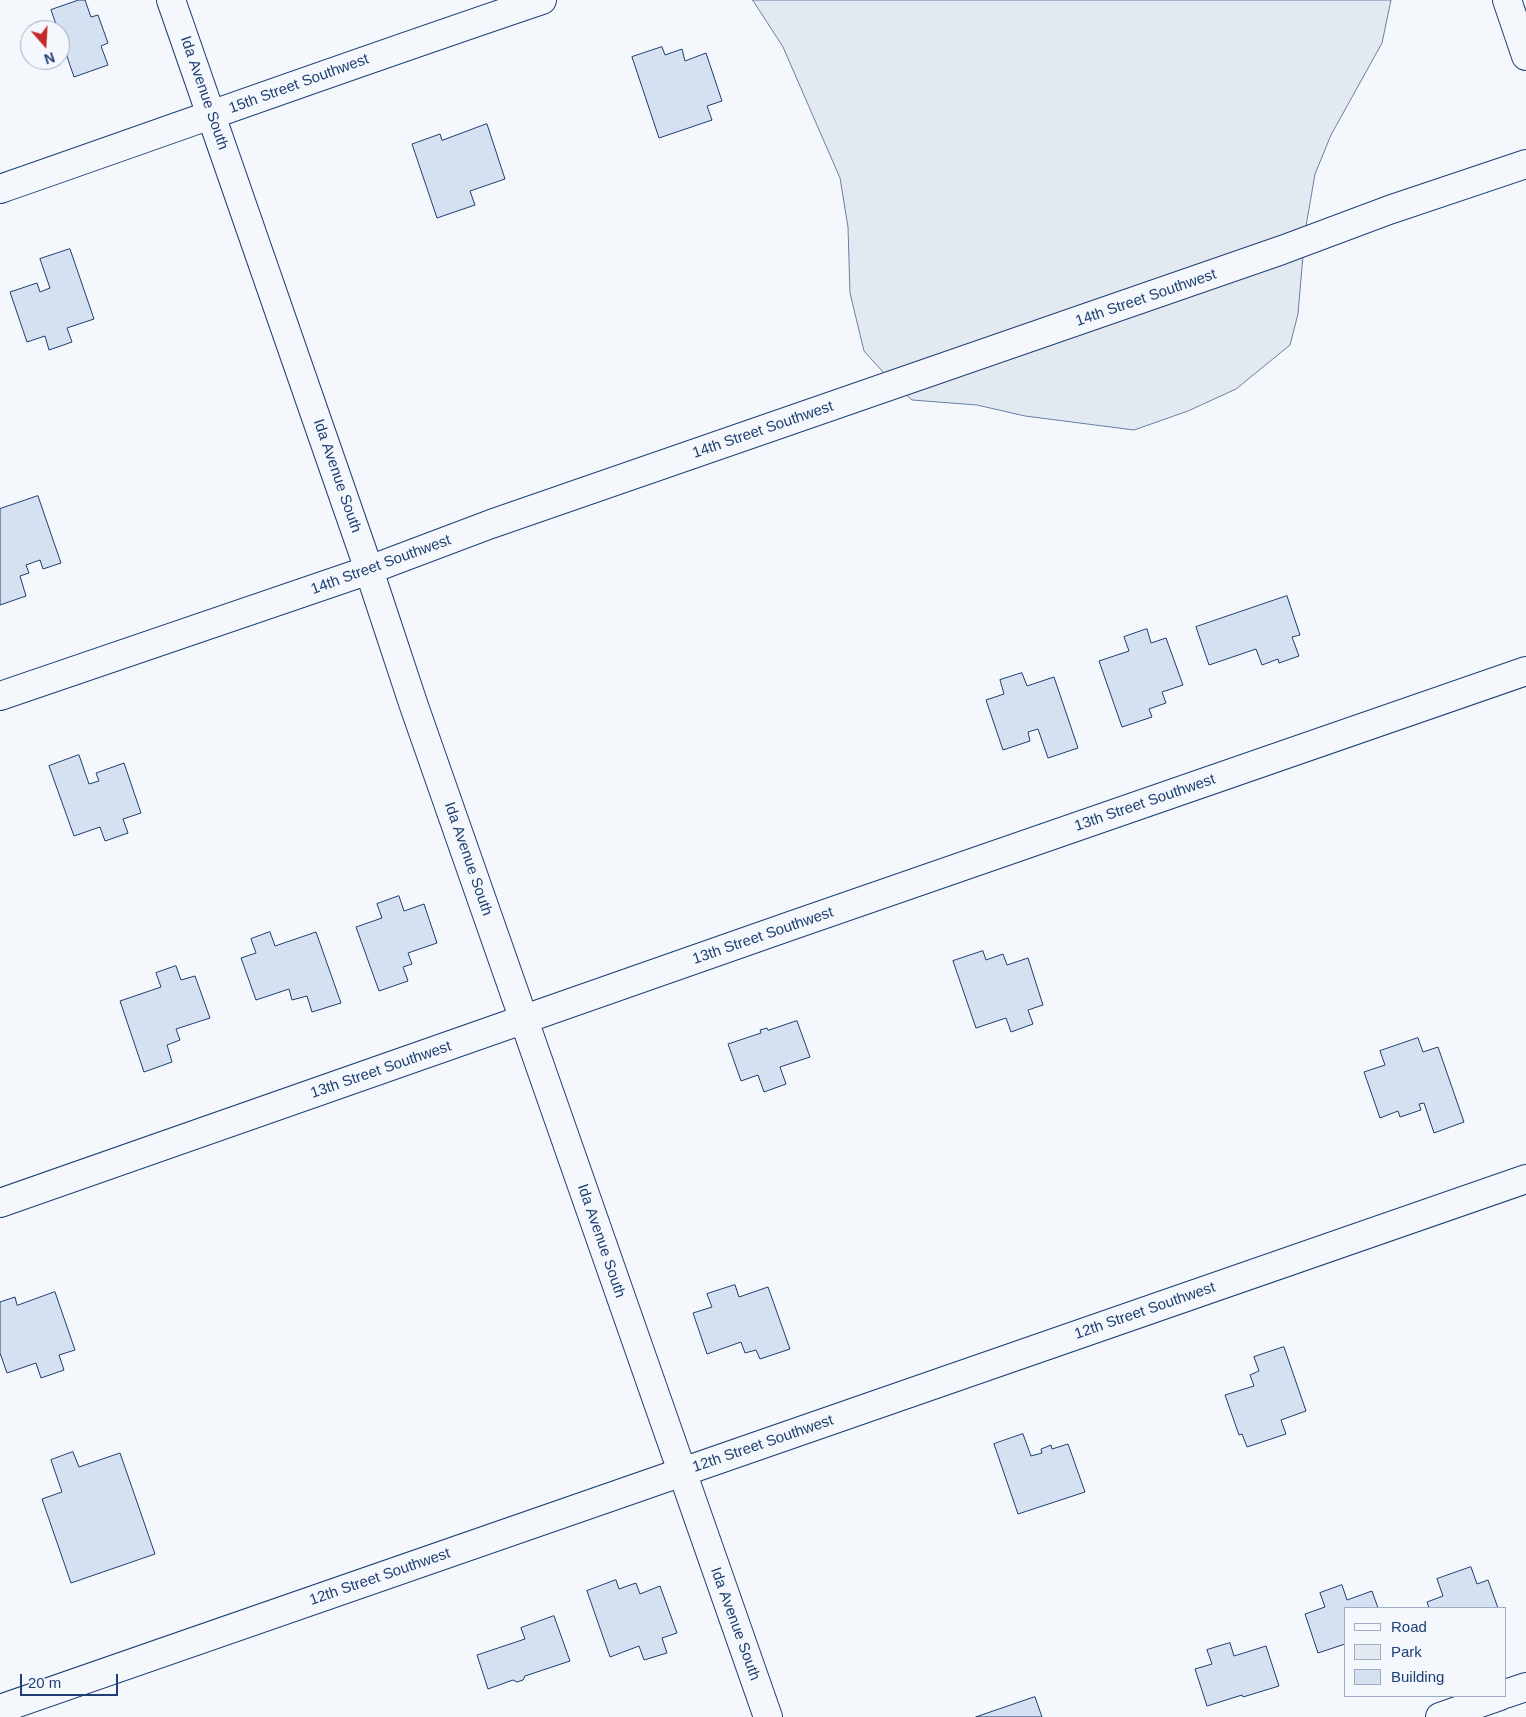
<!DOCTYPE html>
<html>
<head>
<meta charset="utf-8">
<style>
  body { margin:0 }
  #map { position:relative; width:1526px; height:1717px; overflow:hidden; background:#f4f7fb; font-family:Arial,sans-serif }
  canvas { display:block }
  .legend { position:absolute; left:1344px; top:1607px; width:162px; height:90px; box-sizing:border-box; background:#f4f7fb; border:1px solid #9eadc5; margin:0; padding:6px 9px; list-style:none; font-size:15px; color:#1d3f73 }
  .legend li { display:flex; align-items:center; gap:10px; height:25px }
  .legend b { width:25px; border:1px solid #9eadc5 }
  .north { position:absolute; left:20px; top:20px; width:50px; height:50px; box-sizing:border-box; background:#f4f7fb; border:1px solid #9eadc5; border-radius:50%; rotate:161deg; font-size:14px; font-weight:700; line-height:20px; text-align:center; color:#1d3f73 }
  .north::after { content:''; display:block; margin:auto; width:18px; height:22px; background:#c62828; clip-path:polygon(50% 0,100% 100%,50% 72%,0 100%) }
  .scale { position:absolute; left:20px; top:1674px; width:98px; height:22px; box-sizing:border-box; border:2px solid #1d3f73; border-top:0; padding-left:6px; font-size:15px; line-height:18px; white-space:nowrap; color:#1d3f73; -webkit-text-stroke:4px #f4f7fb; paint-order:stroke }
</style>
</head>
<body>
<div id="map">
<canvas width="1526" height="1717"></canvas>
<ul class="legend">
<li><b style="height:6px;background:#f4f7fb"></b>Road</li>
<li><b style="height:14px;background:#e3e9f0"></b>Park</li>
<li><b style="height:14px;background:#d5e0f0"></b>Building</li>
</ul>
<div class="north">N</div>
<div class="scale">20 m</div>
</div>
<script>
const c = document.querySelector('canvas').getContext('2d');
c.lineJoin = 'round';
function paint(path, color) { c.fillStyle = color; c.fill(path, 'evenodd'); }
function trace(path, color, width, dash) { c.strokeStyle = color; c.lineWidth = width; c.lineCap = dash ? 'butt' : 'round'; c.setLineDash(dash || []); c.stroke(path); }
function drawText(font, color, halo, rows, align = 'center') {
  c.font = font + ' Arial,sans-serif'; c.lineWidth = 4; c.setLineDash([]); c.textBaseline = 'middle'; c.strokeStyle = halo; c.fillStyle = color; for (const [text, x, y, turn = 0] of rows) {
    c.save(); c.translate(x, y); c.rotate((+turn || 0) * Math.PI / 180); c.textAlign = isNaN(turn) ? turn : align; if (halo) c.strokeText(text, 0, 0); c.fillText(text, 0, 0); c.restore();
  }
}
const green = new Path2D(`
  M753,0H1391L1382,43L1331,135L1315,174L1305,232L1298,314L1290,345L1236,389L1188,411L1134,430L1025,416L977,405L912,400L892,382L864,351L850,293L848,227L840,178L783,47Z`);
paint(green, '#e3e9f0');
trace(green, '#687fa3', 1);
const building = new Path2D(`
  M79,0H85L91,17L98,15L108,43L101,46L108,65L74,77L60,36V30H58L51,10Z
  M662,47L665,55L682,49L685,61L706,53L722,101L707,106L712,120L659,138L632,57Z
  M487,124L505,179L470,191L475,205L437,218L412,144L440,134L442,140Z
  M70,249L94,319L67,328L72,342L49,350L45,336L27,342L10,292L37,283L40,292L50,288L40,259Z
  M38,496L61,563L43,569L40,560L26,565L29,573L20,576L26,596L0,605V509Z
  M1287,596L1300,635L1292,637L1299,656L1279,663L1278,659L1262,665L1256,649L1209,665L1196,627Z
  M1147,629L1151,643L1166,638L1183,685L1162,692L1166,703L1149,709L1152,717L1122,727L1099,661L1129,651L1124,637Z
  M1022,673L1027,686L1054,677L1078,748L1048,758L1038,729L1028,732L1030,741L1003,750L986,700L1004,694L1000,680Z
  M79,755L89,784L99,781L96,773L124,763L141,813L123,819L128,833L105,841L100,827L74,836L49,766Z
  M399,896L404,911L424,904L437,943L408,953L412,964L403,967L408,981L379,991L356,927L382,918L377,904Z
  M270,932L275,946L316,932L341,1003L312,1012L307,996L292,1000L289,989L256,1000L241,958L256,953L251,939Z
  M983,951L986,960L1003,954L1007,965L1028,958L1043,1005L1028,1010L1033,1024L1011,1032L1006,1018L976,1028L953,961Z
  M176,966L181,980L195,976L210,1018L176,1029L180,1040L167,1045L172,1062L144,1072L120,1001L161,987L156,973Z
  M797,1021L810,1057L780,1067L786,1084L764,1092L758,1075L741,1081L728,1044L761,1033L760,1030L767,1028L768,1030Z
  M1418,1038L1423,1052L1438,1047L1464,1122L1434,1133L1424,1103L1419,1104L1421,1110L1400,1117L1398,1111L1380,1118L1364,1072L1385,1065L1380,1051Z
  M735,1285L739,1297L768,1287L790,1349L760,1359L756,1350L745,1353L741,1342L707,1354L693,1313L712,1307L707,1294Z
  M55,1292L75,1350L59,1355L64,1370L41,1378L36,1363L7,1373L0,1353V1302L15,1297L17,1305Z
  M1284,1347L1306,1411L1281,1420L1286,1434L1247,1447L1242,1434L1239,1435L1225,1395L1254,1386L1250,1375L1259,1371L1254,1357Z
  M1023,1434L1031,1456L1042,1453L1041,1449L1051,1445L1052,1449L1068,1444L1085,1492L1018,1514L994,1444Z
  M73,1452L79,1467L120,1453L155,1554L71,1583L42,1499L62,1492L51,1460Z
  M1471,1567L1477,1584L1488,1580L1498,1608H1429L1427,1602L1443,1596L1437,1579Z
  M616,1580L619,1589L636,1583L640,1594L660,1586L677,1633L662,1638L667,1653L644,1660L639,1646L610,1657L587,1591Z
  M1342,1585L1347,1600L1372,1591L1378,1608H1345V1644L1318,1653L1305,1614L1325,1607L1320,1593Z
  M554,1616L570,1661L525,1676L523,1680L517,1682L513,1680L488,1689L477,1655L525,1639L521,1628Z
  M1230,1643L1234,1656L1266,1646L1279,1686L1243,1697L1242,1695L1207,1706L1195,1669L1212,1664L1207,1650Z
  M1035,1697L1042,1717H976Z`);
paint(building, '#d5e0f0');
trace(building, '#1d3f73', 1);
const minor = new Path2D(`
  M171,0L369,570L414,706L768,1717
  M1507,0L1526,56
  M0,189C181,126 361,61 542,0
  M0,696L369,570L491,524L1282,250L1389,210L1526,164
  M0,1203L793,925L1526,671
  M1505,1694L1526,1687
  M0,1709L1526,1179
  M1440,1717L1500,1696`);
trace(minor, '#1d3f73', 30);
trace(minor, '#f4f7fb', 28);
drawText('15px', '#1d3f73', '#f4f7fb', [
  ["15th Street Southwest",299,84,-20],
  ["Ida Avenue South",204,93,71],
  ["14th Street Southwest",1146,298,-19],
  ["14th Street Southwest",763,430,-19],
  ["Ida Avenue South",337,476,71],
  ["14th Street Southwest",381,565,-20],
  ["13th Street Southwest",1145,803,-19],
  ["Ida Avenue South",468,859,71],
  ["13th Street Southwest",763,936,-19],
  ["13th Street Southwest",381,1070,-19],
  ["Ida Avenue South",601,1241,71],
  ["12th Street Southwest",1145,1311,-19],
  ["12th Street Southwest",763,1444,-19],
  ["12th Street Southwest",380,1577,-19],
  ["Ida Avenue South",735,1624,70]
]);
</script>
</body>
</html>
